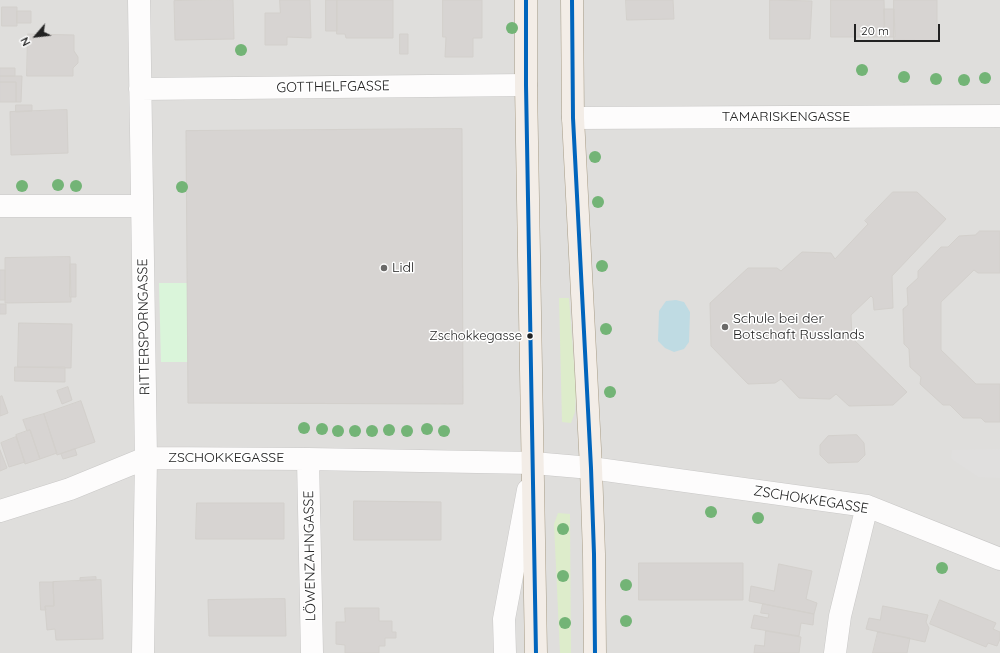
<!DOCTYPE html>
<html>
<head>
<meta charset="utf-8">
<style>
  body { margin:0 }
  #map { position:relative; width:1000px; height:653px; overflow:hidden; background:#f0eeeb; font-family:Quicksand,sans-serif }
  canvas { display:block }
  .north { position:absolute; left:16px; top:16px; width:40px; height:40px; -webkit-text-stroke:3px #fff; paint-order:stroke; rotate:242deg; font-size:11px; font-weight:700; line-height:16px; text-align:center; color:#222 }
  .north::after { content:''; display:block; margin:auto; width:14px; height:18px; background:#222; clip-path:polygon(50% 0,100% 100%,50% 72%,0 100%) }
  .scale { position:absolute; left:854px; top:24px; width:86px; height:18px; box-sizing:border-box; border:2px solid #222; border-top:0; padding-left:5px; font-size:12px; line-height:14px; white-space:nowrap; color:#222; -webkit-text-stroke:3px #fff; paint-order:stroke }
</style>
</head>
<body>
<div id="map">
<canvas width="1000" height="653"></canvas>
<div class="north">N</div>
<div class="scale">20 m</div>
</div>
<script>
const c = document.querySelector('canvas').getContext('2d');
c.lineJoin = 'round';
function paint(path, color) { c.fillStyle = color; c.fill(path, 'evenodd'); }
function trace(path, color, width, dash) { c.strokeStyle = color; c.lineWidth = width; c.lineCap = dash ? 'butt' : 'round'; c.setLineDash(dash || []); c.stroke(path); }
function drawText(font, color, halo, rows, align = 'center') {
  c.font = font + ' Quicksand,sans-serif'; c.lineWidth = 3; c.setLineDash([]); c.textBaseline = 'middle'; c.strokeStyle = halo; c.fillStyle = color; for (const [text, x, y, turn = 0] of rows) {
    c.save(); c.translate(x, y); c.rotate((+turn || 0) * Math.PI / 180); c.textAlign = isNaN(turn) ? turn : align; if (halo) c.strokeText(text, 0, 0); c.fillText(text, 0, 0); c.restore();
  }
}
paint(new Path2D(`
  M0,0H1000V653H0Z`), '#dfdedc');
paint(new Path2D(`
  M559,298H569L576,391L575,412L571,423L562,422Z
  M558,513L570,514L571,653H560L554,524Z`), '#ddeccb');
paint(new Path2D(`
  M159,283H187L188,362H161Z`), '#daf5da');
paint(new Path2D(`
  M1000,449V478L978,477L951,459L952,450Z`), '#e0dfde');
paint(new Path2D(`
  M676,300L684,302L690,312L689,342L684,349L674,352L665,348L658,341L659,311L666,301Z`), '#bfdbe3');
const building = new Path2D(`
  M233,0L234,39L175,40L174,1Z
  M280,0H310L311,38L287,37V45H265V13H280Z
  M326,0H337V31H326Z
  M337,0H393V38H346L345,34H337Z
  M443,0H482V38H473V57H445L446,37H443Z
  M626,0H673L674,19L627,20Z
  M770,0L812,1L810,39H770Z
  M831,0H884L885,37H831Z
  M894,0H937V41L894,40Z
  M2,7H17V26H2Z
  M884,9H894L895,37H885Z
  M17,11H31V23H17Z
  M28,34L74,35V51L78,57V63L73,68V76H27Z
  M400,34H408V54H400Z
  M0,68H15V76H0Z
  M0,76H22L21,102H16V82H0Z
  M0,82H16V102H0Z
  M16,105H32V111L16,112Z
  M67,110L68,153L11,155L10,112Z
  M462,129L463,404L188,403L186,131Z
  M893,192H917L946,219L892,276L893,308L874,310L873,298L871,296L851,315L852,338L907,392L893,405L849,406L836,394L830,399L799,398L781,379L775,383L748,384L711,346L710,303L748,268H777L781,271L802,252L831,253L835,259L868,224L865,221Z
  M980,231H1000V273H978L974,270L941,302V350L976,384H1000V422H985L981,418H963L950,405H943L920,384L921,377L910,367L909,349L904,344L903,309L908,305L907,288L918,278V271L941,247H948L959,236L975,235Z
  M70,257L71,302L5,303V258Z
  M70,264H76V297H70Z
  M0,270H5V300H0Z
  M0,304H6V314H0Z
  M19,323L72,324L71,368L18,367Z
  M15,367H65V382L15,381Z
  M68,387L72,400L62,404L57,391Z
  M2,396L8,413L0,416V397Z
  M81,401L95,442L57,455L44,414Z
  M44,414L57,453L40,459L30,430L27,431L23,420Z
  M30,430L40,459L25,464L16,435Z
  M857,435L864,443L865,455L858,462L828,463L820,455V445L828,436Z
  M16,437L25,462L9,467L1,443Z
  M75,449L77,455L63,459L61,454Z
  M0,450L7,468L0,471Z
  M354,501L441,502V540H354Z
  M197,503H284V539H196Z
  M639,563H743V600H639Z
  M779,564L812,571L806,599L817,603L814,614L749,601L751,586L774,591Z
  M96,577V580L80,581V578Z
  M101,580L103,639L56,640L55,629L47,630L45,606H54L53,582Z
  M40,582H53L54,606H45L46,610H41Z
  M285,599L286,636H209L208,600Z
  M940,600L996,623L993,629L1000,632V639L997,646L988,643L986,647L930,624Z
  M763,604L814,614L813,625L801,623L799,636L751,628L754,615L768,618L769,614L761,613Z
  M883,606L928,615L926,622L929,628L925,642L866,629L869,618L880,620Z
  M345,608H379V621H392V632H396V638H385V646H379V653H345V645L336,644V622H345Z
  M766,631L801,637L799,653H754L755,645L764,646Z
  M878,632L910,638L907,653H873Z`);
paint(building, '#d7d4d2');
trace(building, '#d3d0cc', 1);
const minor = new Path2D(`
  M139,0L146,458L143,653
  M140,89L526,85
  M573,118L1000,116
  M0,206H142
  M308,459L312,653
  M0,511L70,489L146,458L308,459L533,463L591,468L867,506L1000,559
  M505,653L504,619L528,490
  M835,653L840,616L867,506`);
const primary = new Path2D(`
  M526,0V85L536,653
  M572,0L573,118L591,468L594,554L595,653`);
trace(minor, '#c9c8c7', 23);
trace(primary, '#a79c86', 23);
trace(minor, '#fdfcfc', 22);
trace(primary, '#f3ede7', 22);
trace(new Path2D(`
  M526,0V85L536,653
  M572,0L573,118L591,468L594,554L595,653`), '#0065bd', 4);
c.fillStyle = '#73b476';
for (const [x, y] of [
  [512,28],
  [241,50],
  [862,70],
  [904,77],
  [985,78],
  [936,79],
  [964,80],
  [595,157],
  [58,185],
  [22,186],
  [76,186],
  [182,187],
  [598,202],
  [602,266],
  [606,329],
  [610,392],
  [304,428],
  [322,429],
  [427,429],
  [389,430],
  [338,431],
  [355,431],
  [372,431],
  [407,431],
  [444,431],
  [711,512],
  [758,518],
  [563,529],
  [942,568],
  [563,576],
  [626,585],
  [626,621],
  [565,623]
]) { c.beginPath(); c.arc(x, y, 6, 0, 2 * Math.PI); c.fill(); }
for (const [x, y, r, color] of [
  [384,268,4,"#6a6968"],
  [725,327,4,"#6a6968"],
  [530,336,3.5,"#222"]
]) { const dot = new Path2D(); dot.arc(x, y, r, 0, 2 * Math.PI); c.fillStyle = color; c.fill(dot); trace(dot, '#fff', 1.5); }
drawText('13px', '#222', '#fff', [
  ["Zschokkegasse",522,336]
], 'right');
drawText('14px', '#222', '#fff', [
  ["GOTTHELFGASSE",333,87,-1],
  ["TAMARISKENGASSE",786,117],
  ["RITTERSPORNGASSE",144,327,-91],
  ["ZSCHOKKEGASSE",226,458],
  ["ZSCHOKKEGASSE",811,500,9],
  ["LÖWENZAHNGASSE",310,556,-91]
]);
drawText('14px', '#222', '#fff', [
  ["Lidl",392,268],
  ["Schule bei der",733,319],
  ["Botschaft Russlands",733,335]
], 'left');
</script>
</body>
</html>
